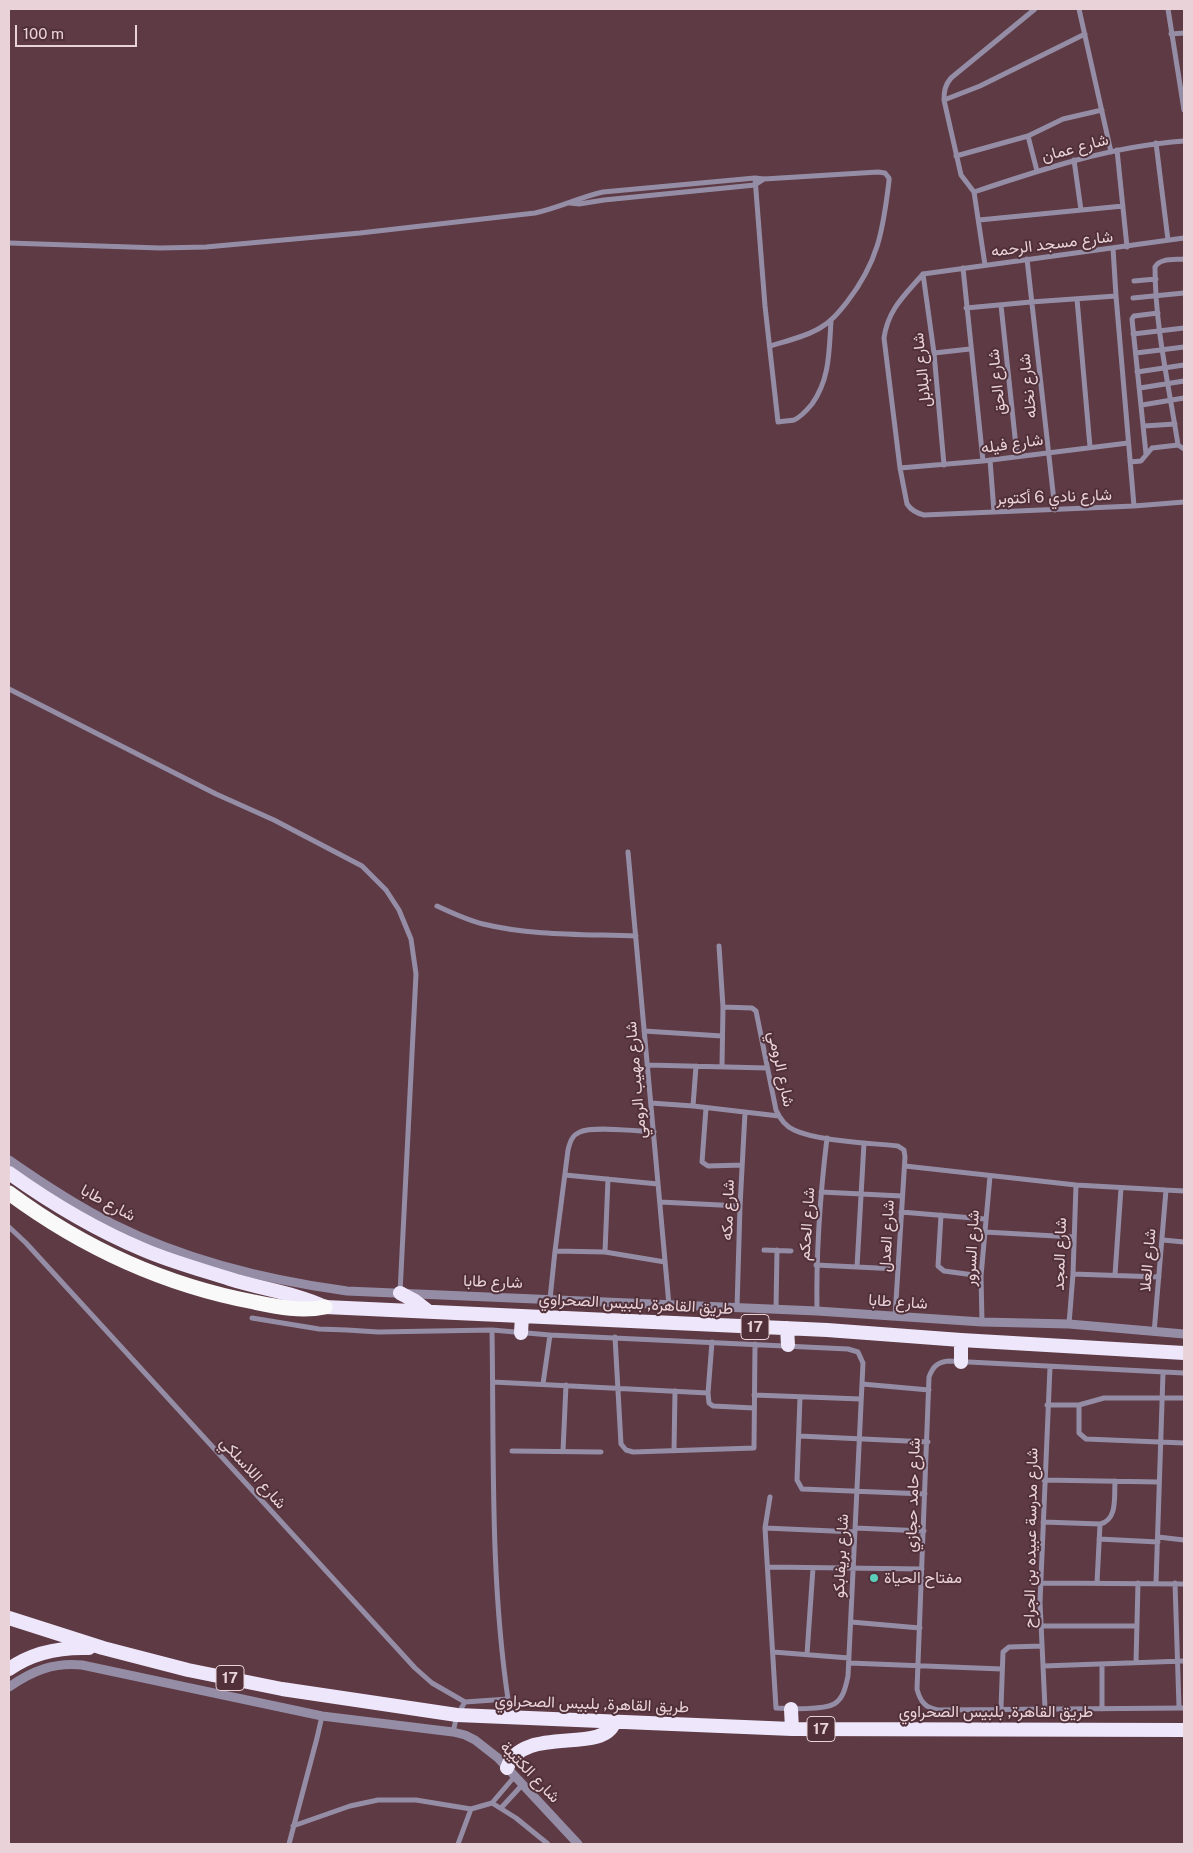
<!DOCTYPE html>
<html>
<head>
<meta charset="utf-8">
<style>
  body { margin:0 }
  #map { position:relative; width:1193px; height:1853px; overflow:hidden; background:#5d3a44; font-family:"Public Sans",sans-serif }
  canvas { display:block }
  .frame { position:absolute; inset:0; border:10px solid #e9d3d8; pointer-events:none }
  .scale { position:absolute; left:15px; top:25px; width:122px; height:22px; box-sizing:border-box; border:2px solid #e9d3d8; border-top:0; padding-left:6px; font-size:15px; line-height:18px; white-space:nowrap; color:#e9d3d8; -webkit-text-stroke:4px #51303a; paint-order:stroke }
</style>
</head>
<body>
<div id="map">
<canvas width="1193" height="1853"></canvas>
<div class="frame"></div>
<div class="scale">100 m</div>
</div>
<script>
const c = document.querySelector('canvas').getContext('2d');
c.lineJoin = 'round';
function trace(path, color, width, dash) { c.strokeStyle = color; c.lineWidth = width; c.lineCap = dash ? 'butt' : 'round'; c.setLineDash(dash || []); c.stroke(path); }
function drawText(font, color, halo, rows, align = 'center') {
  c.font = font + ' "Public Sans",Vazirmatn,sans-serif'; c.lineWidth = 4; c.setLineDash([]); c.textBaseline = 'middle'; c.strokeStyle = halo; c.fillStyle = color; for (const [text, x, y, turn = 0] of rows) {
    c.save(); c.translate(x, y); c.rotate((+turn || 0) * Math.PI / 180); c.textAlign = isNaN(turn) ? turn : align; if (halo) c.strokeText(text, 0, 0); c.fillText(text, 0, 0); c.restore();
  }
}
trace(new Path2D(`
  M1079,9L1111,152
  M1168,9L1184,110
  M1171,34L1184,33
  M944,100L980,86L1085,34
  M1028,136L1037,171
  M1156,143L1168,240
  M1117,150L1127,247
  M956,156L1028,136L1063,119L1102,110
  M1074,160L1081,210
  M755,178L765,306L778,422C783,421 789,421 794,420C801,417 807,410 812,404C830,379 829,351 831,321
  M974,192C1043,169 1112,146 1184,141
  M570,203L579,204L604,200L755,185L764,179
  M979,220L1123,206
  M9,243L160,248L206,247L360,233L535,213C559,208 580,197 603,192L755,178L764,179L878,172L885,173L889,178V181C883,231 878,262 847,302C839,312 831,322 820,328C805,337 786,341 770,346
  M1027,259L1055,510
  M1184,259C1174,260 1160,258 1155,267C1155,327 1169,386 1178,445L1184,449
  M985,265L974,192L961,175L944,100C944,91 945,85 951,78L1035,9
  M963,268L983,461
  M923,274C905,295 888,309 884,338L900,468L907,504C911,510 916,513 924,515L1134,506L1184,502
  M923,274L1184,238
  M923,274L934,353L944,465
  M1134,281L1156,279
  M1116,296L1134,506
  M1133,298L1184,293
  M1077,299L1090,447
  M1001,305L1017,456
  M966,308L1031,302L1116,296L1113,248
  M1133,334L1184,328
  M934,353L970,349
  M1136,353L1184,347
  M1137,372L1184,365
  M1140,388L1184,381
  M1142,405L1184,398
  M1144,426L1175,424
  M1146,454L1132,319L1134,316L1158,313
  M990,460L994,512
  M1130,462L1141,461L1152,448L1178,445
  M900,468L983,461L1128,443
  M9,689L216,794L274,820L362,866L386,890L399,910L411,939L416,974L400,1293
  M628,852L669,1305
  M437,906C452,913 467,920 483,924C532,936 586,934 636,936
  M719,946L723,1007L722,1066
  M723,1007L752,1008L756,1011L776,1110C780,1119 785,1126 794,1130C817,1141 870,1143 898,1146L904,1150L905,1157L895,1317
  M644,1031L722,1036
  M647,1065L767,1068
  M651,1103L693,1106L779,1116
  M693,1106L696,1066
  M706,1108L702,1162L708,1166L742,1165
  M654,1132C638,1131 592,1126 580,1132C572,1135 570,1142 568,1150L555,1251L605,1252L665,1262
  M905,1166L1076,1185L1184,1191
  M565,1175L658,1184
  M821,1192L902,1196
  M660,1202L740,1206
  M901,1212L985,1219
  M941,1215L938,1266L944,1271L981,1276
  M9,1227L26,1243L415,1668L432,1683L465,1702L457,1715L453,1732
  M985,1232L1073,1237
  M1163,1240L1184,1242
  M764,1250L791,1251
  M605,1252L608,1179
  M816,1265L898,1269
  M857,1267L864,1143
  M1073,1274L1159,1277
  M1115,1275L1121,1188
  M550,1299L555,1251
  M737,1308L740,1206L745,1113
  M776,1309L777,1250
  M817,1311C816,1253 820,1196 827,1138
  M252,1318L319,1329L347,1330L378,1332L492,1330L550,1335L848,1349L858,1352L863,1363L848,1676C846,1685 844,1698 834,1704C823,1710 790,1709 776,1708L765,1528L770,1497
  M982,1322L981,1276L990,1176
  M1069,1324L1073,1274L1076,1185
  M1154,1333L1166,1190
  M615,1337L621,1444L626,1450L633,1452L754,1448L755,1344
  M712,1342L708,1393L709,1403L713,1406L754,1408
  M1184,1373L949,1361C938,1362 933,1366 929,1377L917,1689C920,1701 925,1708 938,1710L1184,1708
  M493,1382L708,1393
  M543,1384L550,1335
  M862,1384L929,1390
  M754,1395L861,1399
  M800,1397L797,1480L802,1489L925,1494
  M1047,1405H1079L1104,1398H1184
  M1079,1405V1433L1086,1439L1184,1443
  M799,1436L928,1442
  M512,1451L601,1452
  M563,1451L566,1385
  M674,1451L675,1391
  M1044,1480L1159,1482
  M1043,1522L1100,1524C1118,1520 1114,1496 1115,1481
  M765,1528L855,1532
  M855,1528L924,1531
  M1158,1537L1184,1540
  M1099,1539L1158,1542
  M768,1567L922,1569
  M1041,1583L1184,1584
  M1097,1583L1100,1524
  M1156,1583L1163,1373
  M1175,1583L1179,1707
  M851,1622L920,1628
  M1041,1626H1137
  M773,1652L849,1658
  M807,1654L813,1568
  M1136,1662L1138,1583
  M849,1663L1002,1669
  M1102,1664V1709
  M1043,1666L1184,1661
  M465,1702L508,1699C490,1577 494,1453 492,1330
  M1001,1708L1003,1652L1009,1647L1042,1646
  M1045,1708L1040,1602L1050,1367
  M492,1803L516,1818L548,1844
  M501,1808L523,1784
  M293,1826L350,1806L378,1800H416L471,1809L492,1803L515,1776
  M289,1844L317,1738L322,1716
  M458,1844L471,1809`), '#958da5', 5);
trace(new Path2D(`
  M9,1160C42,1183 77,1206 113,1224C187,1261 266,1280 347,1291L817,1311L982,1322L1069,1324L1184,1334
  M9,1687C32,1671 54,1662 82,1665L322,1716L453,1732L465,1735L475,1740L498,1758L578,1844`), '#958da5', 9);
trace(new Path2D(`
  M9,1173C51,1203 96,1230 144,1250C172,1262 202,1270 230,1279C262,1289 295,1293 325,1307L827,1330L961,1340L1184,1353
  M400,1293L415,1301L428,1311
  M787,1328L788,1345
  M521,1333L522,1316
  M961,1362V1340
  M9,1618L103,1648L188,1670L282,1689L457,1715L792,1729L1184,1730
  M9,1669C33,1652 59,1647 89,1648
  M791,1709L792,1729
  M507,1768C522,1724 602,1755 614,1723`), '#eee6fa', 14);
trace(new Path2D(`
  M9,1193C82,1247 164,1285 254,1302C278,1307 301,1312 325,1307`), '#f9f9f9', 15);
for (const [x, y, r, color] of [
  [874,1578,5,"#5bcebb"]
]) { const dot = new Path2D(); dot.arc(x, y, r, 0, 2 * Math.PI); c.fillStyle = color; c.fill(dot); trace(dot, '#51303a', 2); }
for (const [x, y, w] of [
  [755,1327,28],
  [230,1678,28],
  [821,1729,28]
]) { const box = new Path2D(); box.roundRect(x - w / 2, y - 12.5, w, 25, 4); c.fillStyle = '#51303a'; c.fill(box); trace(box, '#e9d3d8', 1); }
drawText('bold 15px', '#e9d3d8', null, [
  ["17",755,1327],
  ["17",230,1678],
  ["17",821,1729]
]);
drawText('16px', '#e9d3d8', '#51303a', [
  ["شارع عمان",1075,148,-15],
  ["شارع مسجد الرحمه",1052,244,-7],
  ["شارع البلابل",922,370,-96],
  ["شارع الحق",997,382,-96],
  ["شارع نخله",1028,386,-96],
  ["شارع فيله",1012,444,-8],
  ["شارع نادي 6 أكتوبر",1054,497,-2],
  ["شارع الرومي",781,1069,78],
  ["شارع مهيب الرومي",636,1080,-95],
  ["شارع طابا",108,1203,28],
  ["شارع مكه",728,1210,-88],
  ["شارع الحكم",807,1224,-86],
  ["شارع العدل",887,1236,-87],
  ["شارع السرور",972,1248,-87],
  ["شارع المجد",1060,1254,-88],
  ["شارع العلا",1148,1260,-85],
  ["شارع طابا",493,1282,2],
  ["شارع طابا",898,1302,4],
  ["طريق القاهرة, بلبيس الصحراوي",636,1304,3],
  ["شارع اللاسلكي",253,1473,48],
  ["شارع حامد حجازي",913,1495,-88],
  ["شارع مدرسة عبيده بن الجراح",1031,1538,-89],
  ["شارع بريفابكو",841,1556,-87],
  ["طريق القاهرة, بلبيس الصحراوي",592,1704,2],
  ["طريق القاهرة, بلبيس الصحراوي",996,1712],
  ["شارع الكتيبة",530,1772,46]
]);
drawText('16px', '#e9d3d8', '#51303a', [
  ["مفتاح الحياة",884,1578]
], 'left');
</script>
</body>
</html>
